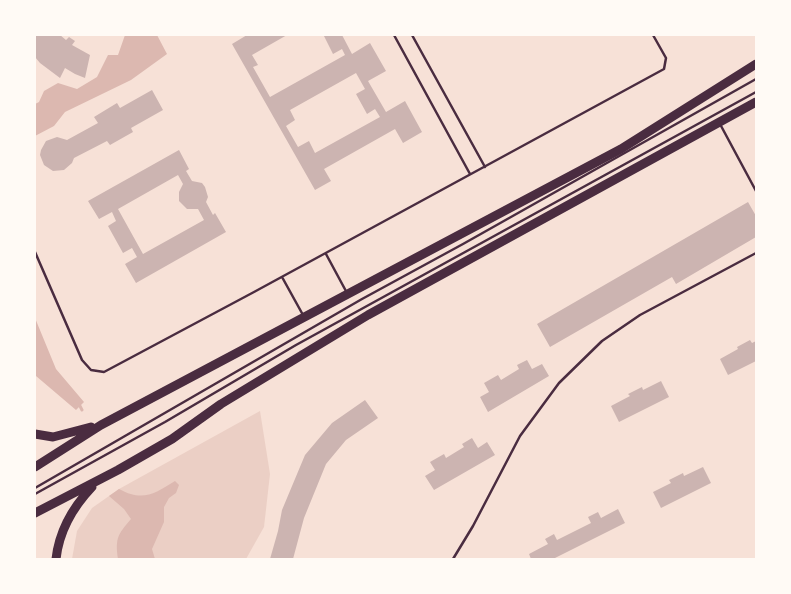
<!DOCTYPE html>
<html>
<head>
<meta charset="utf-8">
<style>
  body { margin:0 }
  #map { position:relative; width:791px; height:594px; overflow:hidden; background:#f7e1d7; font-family:Mulish,sans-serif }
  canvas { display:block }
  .frame { position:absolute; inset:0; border:36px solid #fffaf5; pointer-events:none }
</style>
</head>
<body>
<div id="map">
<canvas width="791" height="594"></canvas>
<div class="frame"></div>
</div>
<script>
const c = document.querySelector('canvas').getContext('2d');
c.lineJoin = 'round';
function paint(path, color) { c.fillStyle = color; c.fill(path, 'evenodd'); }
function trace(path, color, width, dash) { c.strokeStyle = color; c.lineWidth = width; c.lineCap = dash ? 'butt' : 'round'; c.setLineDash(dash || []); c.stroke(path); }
paint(new Path2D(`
  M260,411L270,474L264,527L246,559H72L77,531L92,508L119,489Z`), '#ebcfc5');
paint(new Path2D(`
  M125,35H157L167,54L131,80L65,112L54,126L35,136V104L39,102L44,91L58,83L77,89L97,77L108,55H118Z
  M35,318L56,369L84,402L76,410L36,376Z
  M175,481L179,485L176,493L169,498L164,507V522L152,549L155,559L131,558L118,559C115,538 118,534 131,519L124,509L109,496L119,489C143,502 154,494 175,481Z`), '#dcb8b0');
trace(new Path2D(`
  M79,404L82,410`), '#dcb8b0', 3);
paint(new Path2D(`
  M35,35H60L66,40L69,37L75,41L72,45L90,55L85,78L75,74L65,68L60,78L40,63L35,57Z
  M247,35H287L252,55L258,65L253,67L270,97L345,55L342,49L333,54L324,36L325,35H342L352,54L370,43L386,71L368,81L386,112L405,101L422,132L403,143L395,129L324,169L331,181L315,190L232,44ZM356,73L365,89L356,94L367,114L375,109L380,117L315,153L309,141L298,147L286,126L295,120L290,110Z
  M152,90L163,110L131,128L133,132L110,145L107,141L74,158L72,163L64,170L53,171L44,165L40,155L41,150L46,141L57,137L67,140L98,123L94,117L117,103L120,108Z
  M179,150L189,169L186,171L192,181L202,183L205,187L208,197L206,202L213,215L215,213L226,232L136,283L125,264L137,257L132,248L123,253L108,226L116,221L112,212L99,219L88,201ZM178,175L183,184L179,192V201L187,209H198L204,220L143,254L118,209Z
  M748,202L756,216V237L676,284L672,277L550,347L537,324Z
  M750,340L752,343L756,341V361L728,375L720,359L738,349L737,347Z
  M527,360L532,369L542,364L549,376L488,412L480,397L489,392L484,383L498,375L501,380L519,369L517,365Z
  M661,381L669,397L619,422L611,406L630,396L628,394L642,387L643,390Z
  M365,400L378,418L346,440L326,464L304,518L293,559H270L278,531L282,510L305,455L332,423Z
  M472,438L478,448L487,442L495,455L434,490L425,476L435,470L430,462L444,454L446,458L464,447L462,444Z
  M703,467L711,483L661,508L653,492L671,483L669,480L683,473L684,476Z
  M618,509L625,523L553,559H531L529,554L548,544L545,539L554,534L557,540L591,523L588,517L598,512L601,518Z`), '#ccb4b1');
trace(new Path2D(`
  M394,35L470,174
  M412,35L485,167
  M720,124L756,191
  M35,252L82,360L91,370L104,372L254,292L664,69L666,58L653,35
  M326,254L347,293
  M282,277L303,315
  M35,488L362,299L463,244L756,79
  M35,494L165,422L296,345L756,92
  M453,559L473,526L520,436L559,383L602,341L640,315L756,253`), '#4a2c40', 2.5);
trace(new Path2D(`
  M35,434L53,437L91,427
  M35,467L101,425L621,149L756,64
  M35,513L118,470L172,439L221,404L368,315L756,102
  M56,559C59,532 73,507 92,487`), '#4a2c40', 9);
</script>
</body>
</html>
